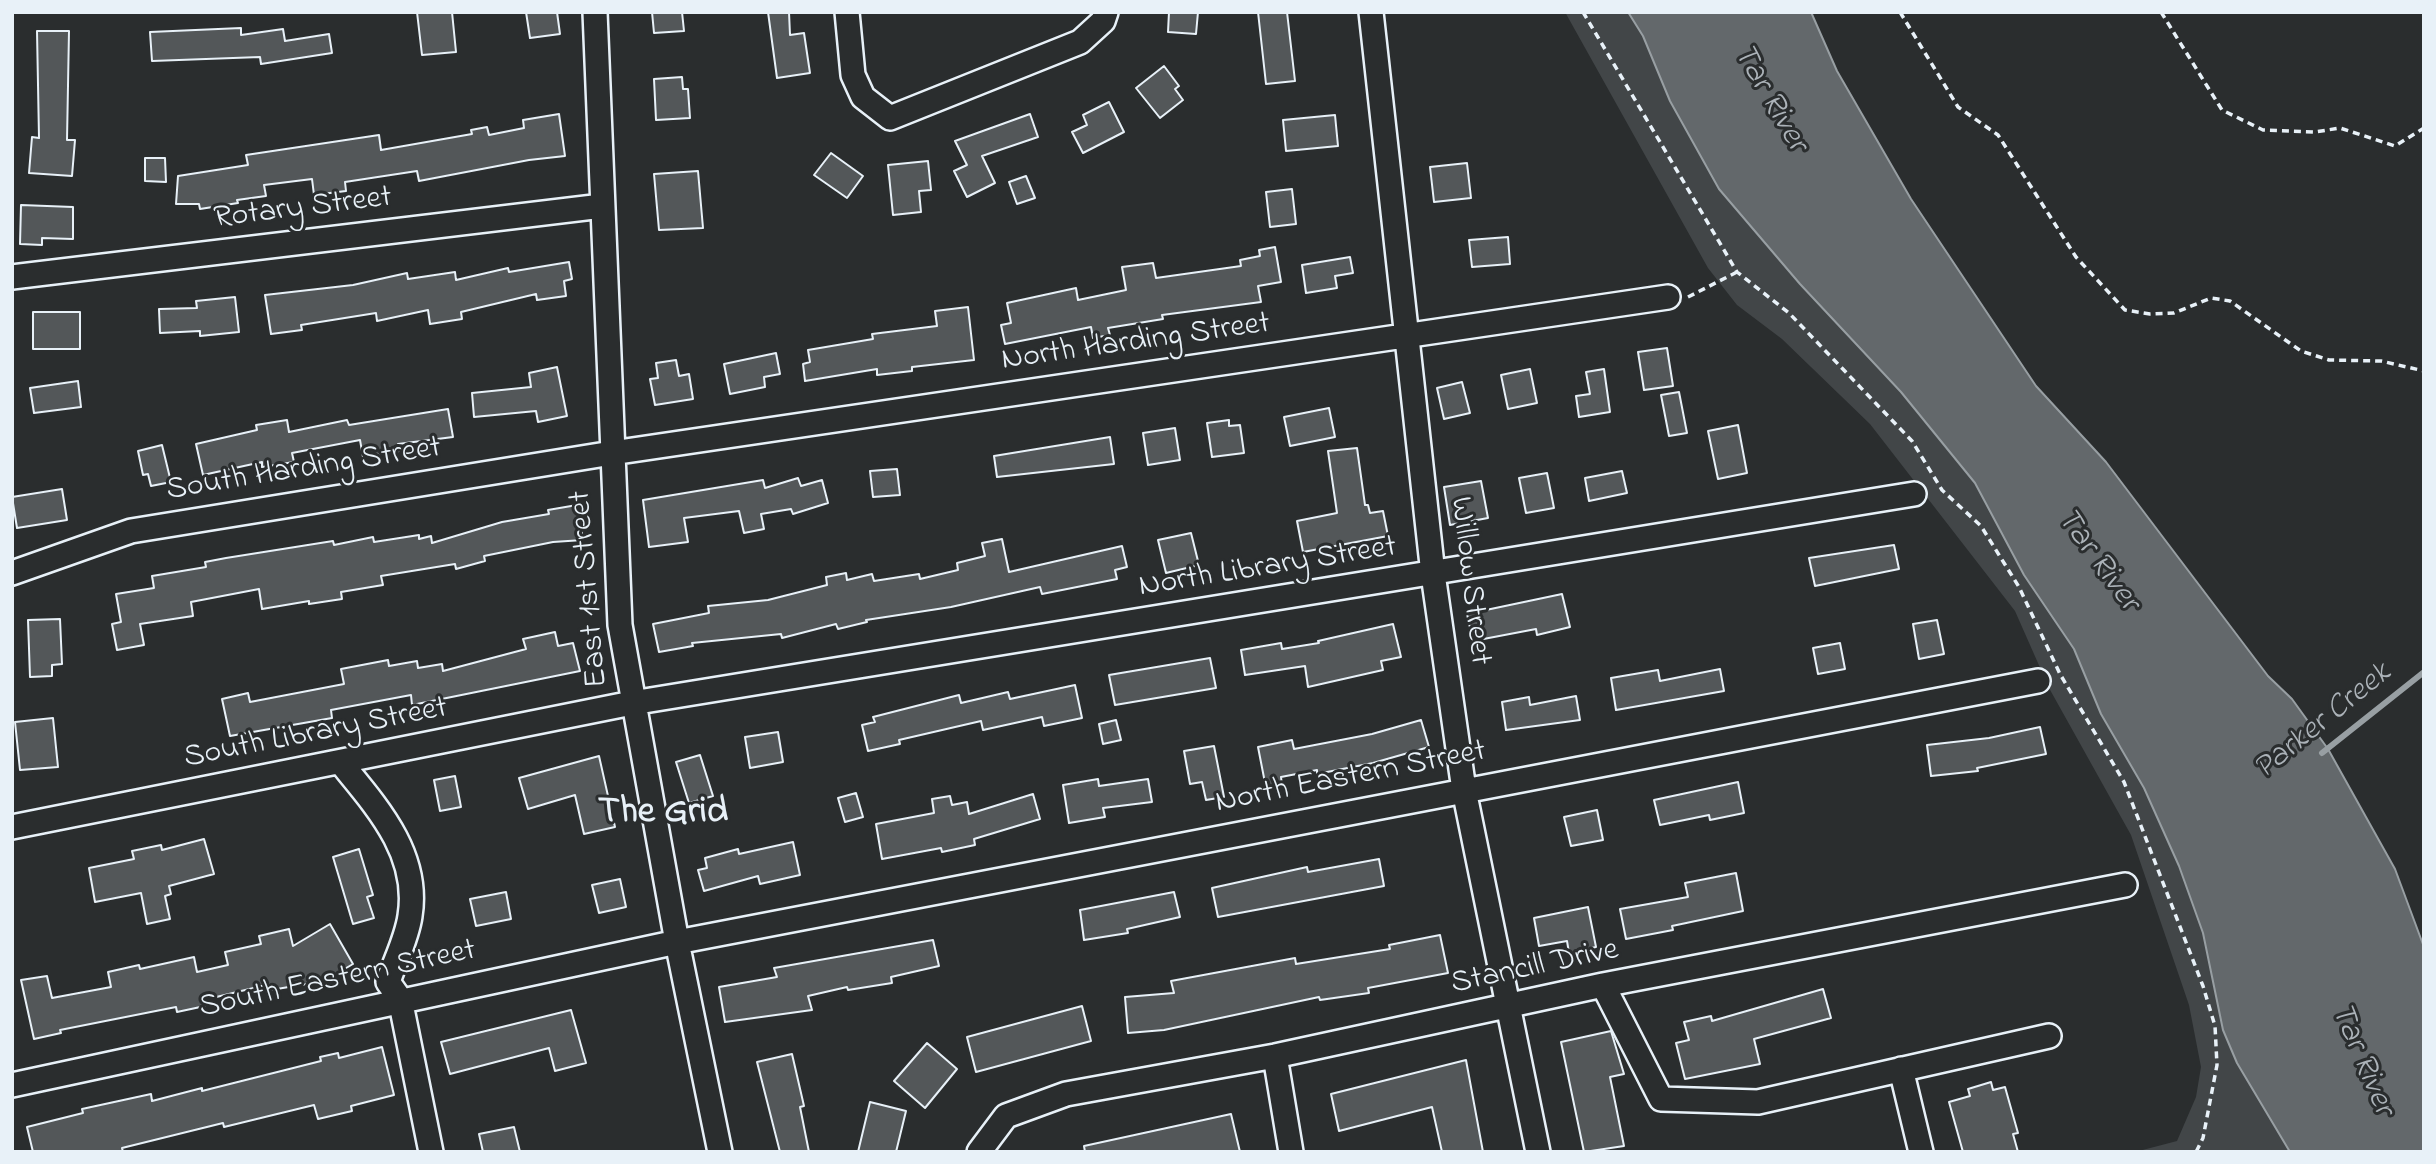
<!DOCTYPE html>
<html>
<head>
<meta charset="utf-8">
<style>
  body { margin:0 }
  #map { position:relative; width:2436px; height:1164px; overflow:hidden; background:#2a2d2e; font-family:"Indie Flower",sans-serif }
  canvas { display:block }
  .frame { position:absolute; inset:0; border:14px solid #e8f1f8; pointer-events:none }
</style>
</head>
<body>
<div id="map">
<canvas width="2436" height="1164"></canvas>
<div class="frame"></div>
</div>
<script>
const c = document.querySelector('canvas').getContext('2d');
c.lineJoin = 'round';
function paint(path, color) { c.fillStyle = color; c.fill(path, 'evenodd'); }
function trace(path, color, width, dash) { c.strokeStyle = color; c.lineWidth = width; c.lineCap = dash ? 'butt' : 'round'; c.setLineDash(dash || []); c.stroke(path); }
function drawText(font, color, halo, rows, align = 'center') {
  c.font = font + ' "Indie Flower",sans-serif'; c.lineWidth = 6; c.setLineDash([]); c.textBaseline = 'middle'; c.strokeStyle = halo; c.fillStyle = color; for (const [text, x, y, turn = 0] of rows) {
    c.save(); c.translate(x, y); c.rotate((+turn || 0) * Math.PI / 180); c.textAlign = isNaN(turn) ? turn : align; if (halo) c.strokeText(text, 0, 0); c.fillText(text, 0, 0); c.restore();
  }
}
paint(new Path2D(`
  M1565,12H1628L1643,36L1670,101L1719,189L1800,284L1901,392L1975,483L2024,575L2074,649L2101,714L2144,788L2179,866L2203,933L2223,1030L2237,1063L2290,1152H2135L2177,1141L2196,1097L2201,1067L2189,1005L2131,835L2049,688L2015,611L1870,424L1782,339L1737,305L1708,268Z`), '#424648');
const water = new Path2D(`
  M1628,12H1811L1837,71L1911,199L2036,386L2106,462L2268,676L2292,699L2328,749L2395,869L2424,947V1152H2290L2237,1063L2223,1030L2203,933L2179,866L2144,788L2101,714L2074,649L2024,575L1975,483L1901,392L1800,284L1719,189L1670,101L1643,36Z`);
paint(water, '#63686b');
trace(water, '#989fa3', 2);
trace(new Path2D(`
  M2322,753L2424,672`), '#989fa3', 6);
const building = new Path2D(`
  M417,12H452L456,52L422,55Z
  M526,12H557L560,34L530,38Z
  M652,12H682L684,31L654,33Z
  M768,12H789L790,35L804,33L810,73L777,78Z
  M1169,12H1198L1196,34L1168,32Z
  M1258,12H1287L1295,81L1266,84Z
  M241,28V35L283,29L285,41L329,34L332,53L261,64L260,57L152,61L150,32Z
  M37,31H69L67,140H75L72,176L29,173L32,137L39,138Z
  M1164,66L1179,86L1175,89L1183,100L1160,118L1136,88Z
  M682,77L683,89H688L690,118L656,120L654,79Z
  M1109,102L1124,132L1083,153L1072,132L1087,125L1083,115Z
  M559,114L565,156L529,160L419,181L417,171L345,182L346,191L314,195L312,179L264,185L266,196L237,200L238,203L200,209L199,204H176L178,176L248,165L246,155L379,135L381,150L472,134L471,130L487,127L489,135L524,128L523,120Z
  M1030,114L1038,137L982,156L995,183L967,197L954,171L967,165L955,141Z
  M1335,115L1338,146L1286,151L1283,120Z
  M831,153L863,176L847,198L814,175Z
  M145,158H165L166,182L145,181Z
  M928,161L931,190L919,191L921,212L893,215L888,165Z
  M1467,163L1471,198L1434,202L1430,167Z
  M698,171L703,228L659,230L654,174Z
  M1026,176L1035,198L1017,204L1009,182Z
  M1292,189L1296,224L1270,227L1266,192Z
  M21,205L73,207V239L42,238V245L20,244Z
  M1508,237L1510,264L1472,267L1469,240Z
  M1275,247L1281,282L1258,286L1261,302L1162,315L1163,319L1108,328L1110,335L1093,338L1091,327L1005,344L1001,325L1011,323L1007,303L1076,288L1078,300L1126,290L1122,267L1153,263L1156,278L1241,266L1240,260L1260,256L1259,250Z
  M1350,257L1353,273L1335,276L1337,288L1306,293L1302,265Z
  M569,262L572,279L564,281L566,296L537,300L536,294L461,312L462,319L430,324L428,310L377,321L376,313L301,325L302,330L271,334L265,295L353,285L407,273L408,279L455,272L456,280L508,268L509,272Z
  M235,297L239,332L200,336V331L160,333L159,309L197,308L196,301Z
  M968,307L974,360L912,367V371L877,375V369L805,381L803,364L810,362L808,350L873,339L872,334L937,326L935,311Z
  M33,312H80V349H33Z
  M1667,348L1673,386L1644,390L1638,352Z
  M776,353L780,374L764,377L765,387L730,394L724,364Z
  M676,360L679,376L689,374L693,399L655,405L650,379L658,378L656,363Z
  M557,367L567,416L538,422L536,411L474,417L472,393L531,387L529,373Z
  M1530,369L1537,403L1508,409L1501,375Z
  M1604,369L1610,412L1579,417L1576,396L1590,394L1586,372Z
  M78,381L81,407L34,413L30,388Z
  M1462,382L1470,413L1444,419L1437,388Z
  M1679,392L1687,433L1669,436L1661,395Z
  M1329,408L1335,437L1290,446L1284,417Z
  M448,409L453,437L398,444L399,451L363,457L360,440L292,453L294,462L262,467V462L203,475L196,444L257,430L256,425L287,420L289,432L347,420L349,425Z
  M1229,420V426L1240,425L1244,453L1212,457L1207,423Z
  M1738,425L1747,473L1718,479L1708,431Z
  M1175,428L1180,460L1148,465L1143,433Z
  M1110,437L1114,464L997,477L994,456Z
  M162,445L171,482L151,486L148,474L143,475L138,451Z
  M1357,448L1365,505H1368L1370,513L1383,511L1388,536L1303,552L1297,521L1337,513L1328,451Z
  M897,469L900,495L873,497L870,471Z
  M1622,471L1627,493L1589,501L1585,478Z
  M1547,473L1554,508L1526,513L1519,478Z
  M798,478L801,486L822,480L828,503L793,514L791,509L761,514L764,529L744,533L739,511L684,518L688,542L649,547L643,500L763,480L765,488Z
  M1481,481L1488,518L1450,525L1444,487Z
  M62,489L67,520L17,528L12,497Z
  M577,505L583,540L553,542L484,556L485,561L456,569L455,564L381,576L383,585L341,592L342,599L309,604V601L262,609L259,589L191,602L193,616L140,624L144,645L117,650L112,624L121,622L116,594L154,588L152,576L206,567L205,562L226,558L333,541L334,545L373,537L374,542L419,535V539L431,536L432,543L502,522L549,514L548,510Z
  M1191,533L1199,565L1166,573L1158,540Z
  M1002,539L1009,572L1122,546L1127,567L1115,570L1117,579L1042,594L1040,587L951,607L866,620L867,622L838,629L836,624L782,638L781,634L692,643L693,646L659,652L653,624L709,613L708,606L768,600L827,585L826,577L846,573L847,580L872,574L874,581L919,574L920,579L958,570L957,563L985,556L982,543Z
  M1894,545L1899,569L1815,586L1809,558Z
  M1562,594L1570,627L1537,635L1536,629L1473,641L1467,614Z
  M60,619L62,664L52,665V676L30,677L28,620Z
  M1937,620L1944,654L1919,659L1913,624Z
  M1393,624L1401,657L1381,661L1383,670L1308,687L1305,666L1245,675L1241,650L1281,643L1282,649L1319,643L1318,641Z
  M555,632L558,646L573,643L580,671L412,705L411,695L331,710L332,718L230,736L222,699L248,693L250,702L344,684L341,669L388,660L389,666L417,661L418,668L442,664L443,671L526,649L523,639Z
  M1840,643L1845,669L1818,674L1813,648Z
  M1210,658L1216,688L1115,705L1109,675Z
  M1720,669L1724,691L1616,710L1611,678L1658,670L1660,681Z
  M1075,685L1082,718L1044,726L1042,717L983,730L981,721L899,740L900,744L868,751L862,725L875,722L873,717L959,695L961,703L1008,692L1010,699Z
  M1576,696L1580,720L1506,730L1502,702L1529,697L1530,705Z
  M53,718L58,767L20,770L15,722Z
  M1116,720L1121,740L1103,744L1099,724Z
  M1421,720L1429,747L1373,763L1317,774V770L1281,777L1282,785L1266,788L1258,747L1292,740L1294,749L1372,734Z
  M2040,727L2046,754L1977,768L1978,771L1931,776L1927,745L1989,738Z
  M778,732L783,762L750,768L745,737Z
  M1214,746L1224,797L1206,800L1202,782L1190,784L1184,751Z
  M700,755L713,796L689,803L676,762Z
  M599,756L615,827L584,834L575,795L528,809L519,778Z
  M455,776L461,807L440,811L434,780Z
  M1098,779L1099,786L1148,779L1152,802L1103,808L1105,817L1069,823L1063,785Z
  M1738,782L1744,813L1710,820L1709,815L1660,825L1654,800Z
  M856,793L863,817L845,822L838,798Z
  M1033,794L1040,819L974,839L975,845L942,852L941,848L882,859L876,824L934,813L932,799L950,796L952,805L967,802L969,814Z
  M1597,810L1603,840L1571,846L1564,817Z
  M204,839L214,874L169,886L171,894L165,896L170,919L147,924L141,893L95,902L89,868L134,859L132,851L161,845L162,850Z
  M793,842L800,875L760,884L758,876L704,891L698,870L707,868L705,858L738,849L739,854Z
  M359,849L373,895L367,897L374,918L353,924L333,857Z
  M1379,859L1384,886L1218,917L1212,888L1307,867L1308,872Z
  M1736,873L1743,911L1672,926L1673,930L1626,939L1620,909L1688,897L1685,883Z
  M620,879L626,907L599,913L592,885Z
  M506,892L511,919L476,926L470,899Z
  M1174,892L1180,917L1127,929L1128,933L1084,940L1080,910Z
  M1588,907L1596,947L1569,953L1567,941L1539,946L1534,918Z
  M330,924L353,964L324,981L271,990L270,984L204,1000L205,1006L177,1012L176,1007L60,1030L61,1033L34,1039L21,980L47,976L52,998L111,987L108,972L139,965L140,969L194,957L197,972L228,965L225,952L261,944L259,936L289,929L293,946Z
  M1440,935L1448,973L1368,988L1369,993L1320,1000L1319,997L1164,1030L1128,1033L1125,997L1174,993L1171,981L1295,958L1296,964L1390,949L1389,945Z
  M933,940L939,966L891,977L892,983L848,990L847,987L808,996L812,1010L725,1022L719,987L777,977L774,968Z
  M1823,989L1831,1018L1754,1039L1760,1064L1685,1079L1676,1043L1689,1040L1684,1022L1711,1016L1712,1021Z
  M1082,1006L1091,1041L976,1072L967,1037Z
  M571,1010L586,1063L555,1071L549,1048L450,1074L441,1042Z
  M1611,1031L1624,1074L1610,1077L1624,1146L1584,1152L1561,1042Z
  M927,1043L957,1069L925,1108L894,1081Z
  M382,1047L394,1095L351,1106L352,1111L318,1119L314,1105L224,1127L223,1123L122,1148L123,1152H33L27,1127L83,1113L82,1109L151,1094L152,1101L202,1088V1091L321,1061L320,1057L338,1053L339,1058Z
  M792,1054L804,1106L800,1107L809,1152H780L757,1062Z
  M1466,1060L1483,1152H1442L1432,1107L1339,1131L1331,1094Z
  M1991,1082L1993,1090L2005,1087L2018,1133L2013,1134L2018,1152H1963L1949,1102L1970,1096L1968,1089Z
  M870,1102L906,1111L896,1152H858Z
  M1231,1114L1240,1152H1085L1084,1146Z
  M514,1127L520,1152H483L479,1134Z`);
paint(building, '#535759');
trace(building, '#e8f1f8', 2);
const minor = new Path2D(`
  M595,12L620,625L677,942L720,1152
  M847,12L853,75L863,97L890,118L1080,42L1103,21L1106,12
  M1371,12L1433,574L1464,790L1538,1152
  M12,277L602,206
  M12,573L131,531L612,453L1668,297
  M341,763C377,807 420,854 410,916C407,938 395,961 388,982L400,999L431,1152
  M12,827L632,703L1914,494
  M1603,985L1661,1099L1758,1102L2049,1036
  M1275,1056L1291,1152
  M1901,1069L1921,1152
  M12,1085L677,942L2038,681
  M979,1152L1006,1116L1066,1094L1275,1056L1603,985L2125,885`);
trace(minor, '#e8f1f8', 28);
trace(new Path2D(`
  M1583,12L1737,272L1789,313L1912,441L1942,490L1981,526L2019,587L2060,674L2124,782L2203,986L2215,1026L2217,1065L2203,1138L2196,1152
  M1900,12L1958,107L1998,135L2076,257L2125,310L2150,314L2174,313L2211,298L2230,301L2301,351L2329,360L2381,361L2424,371
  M2161,12L2222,110L2263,130L2315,132L2340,128L2395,146L2424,128
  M1688,297L1737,272`), '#e8f1f8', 3.5, [7, 5]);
trace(minor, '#2a2d2e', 23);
drawText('32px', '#e8f1f8', '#2a2d2e', [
  ["Rotary Street",303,210,-7],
  ["North Harding Street",1136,344,-8],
  ["South Harding Street",304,471,-9],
  ["North Library Street",1268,569,-9],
  ["Willow Street",1468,581,83],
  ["East 1st Street",591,589,-95],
  ["South Library Street",316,735,-11],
  ["North Eastern Street",1351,779,-11],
  ["Stancill Drive",1535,969,-12],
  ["South Eastern Street",338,981,-12]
]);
drawText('italic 33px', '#acb3b9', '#2a2d2e', [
  ["Tar River",1768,99,60],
  ["Tar River",2096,561,54],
  ["Parker Creek",2324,723,-39],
  ["Tar River",2360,1060,67]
]);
drawText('bold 38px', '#e8f1f8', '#2a2d2e', [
  ["The Grid",663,815]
]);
</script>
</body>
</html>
